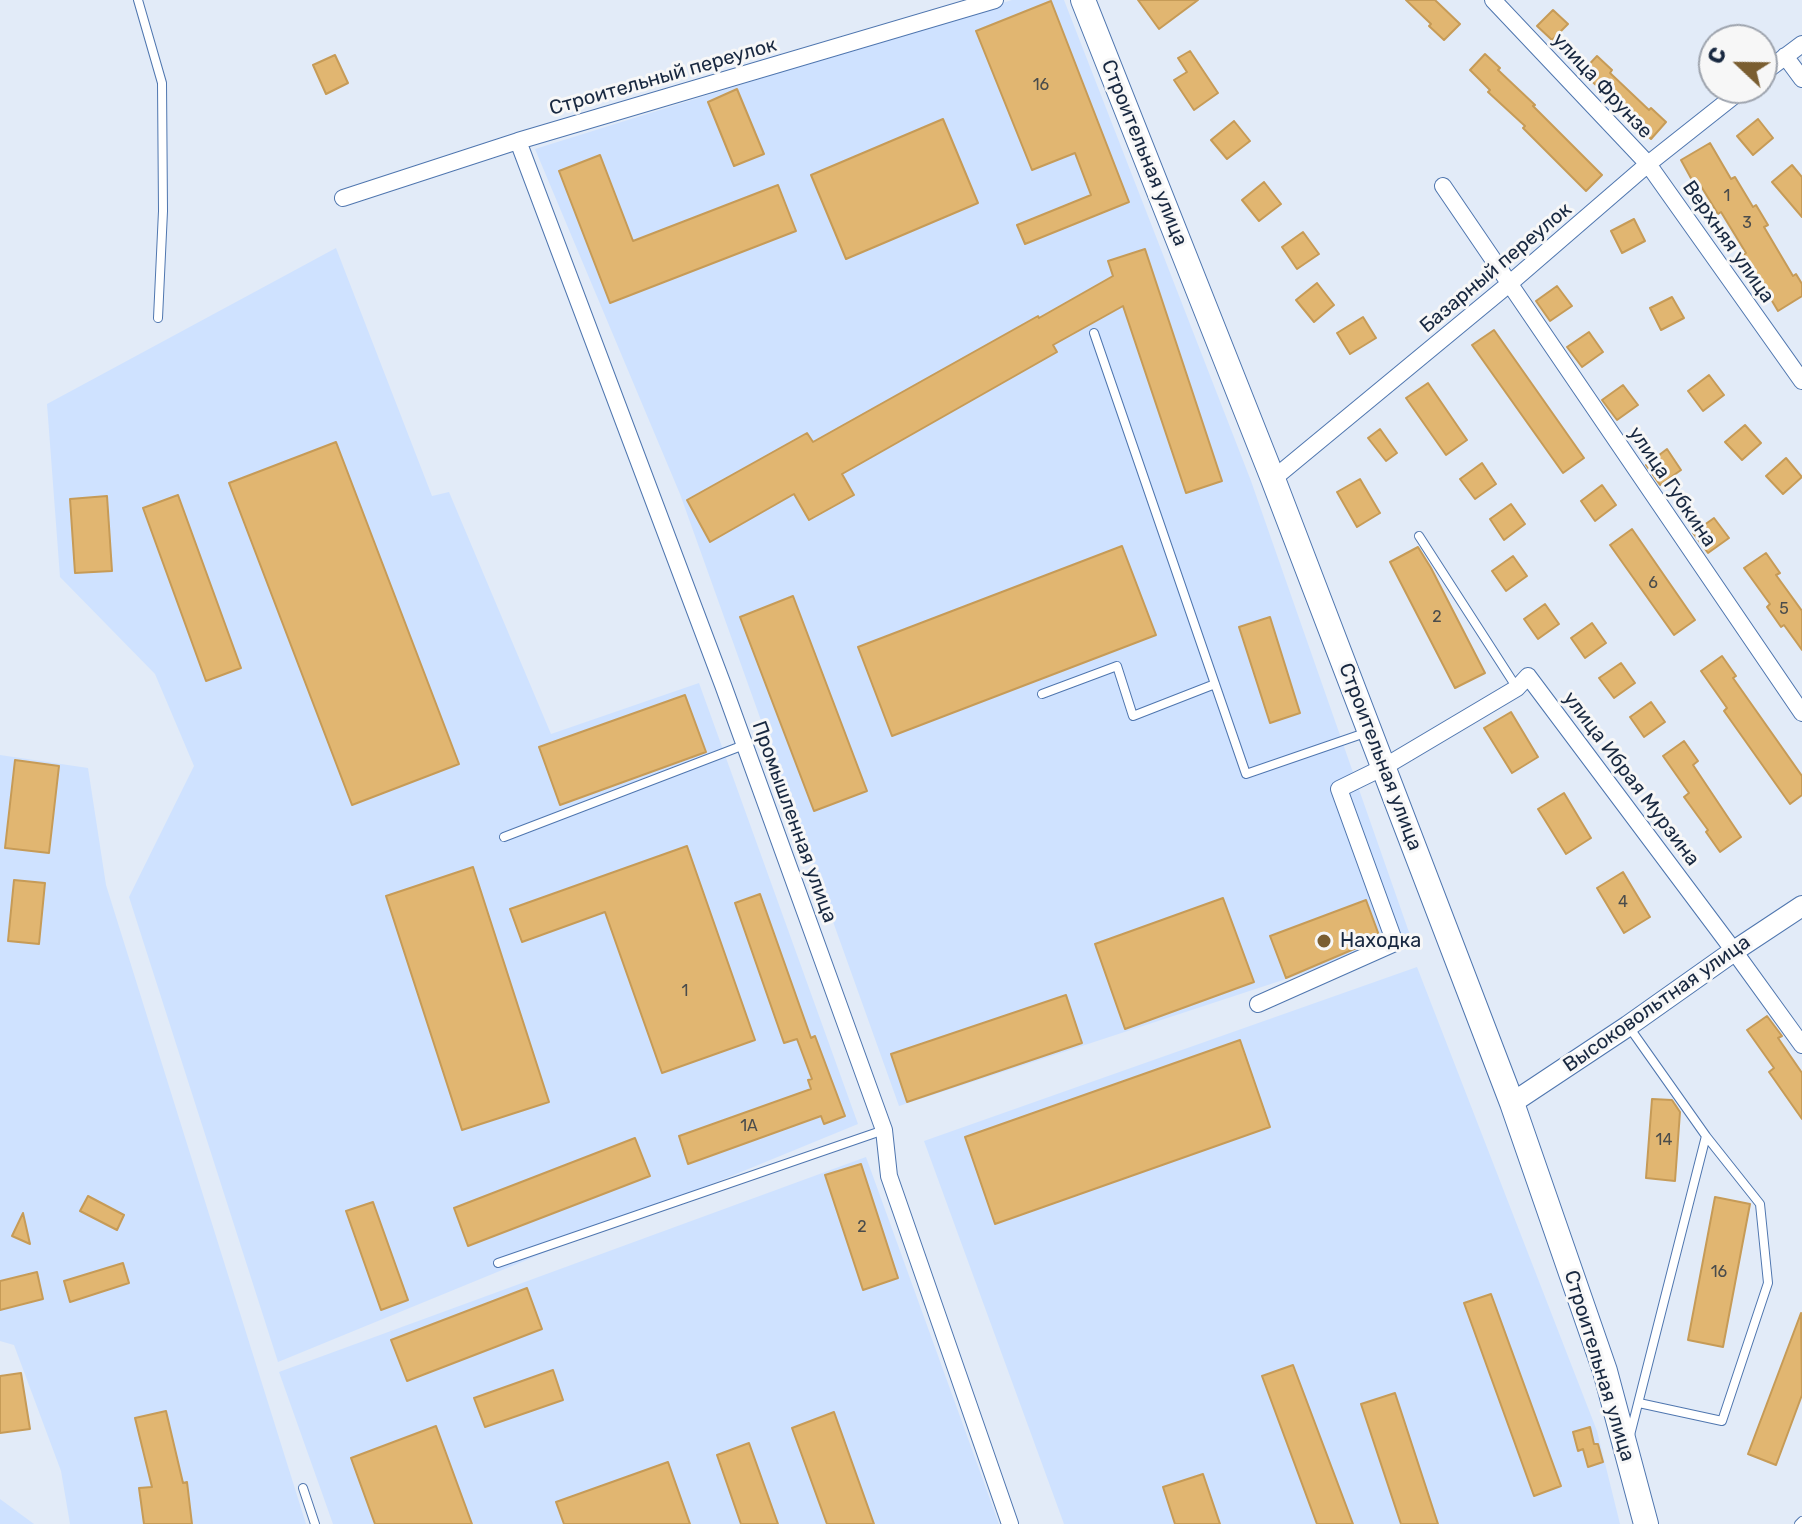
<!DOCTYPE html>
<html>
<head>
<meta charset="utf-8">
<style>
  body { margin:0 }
  #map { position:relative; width:1802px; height:1524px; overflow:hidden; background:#e2ebf8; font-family:Rubik,sans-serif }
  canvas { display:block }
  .north { position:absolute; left:1698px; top:24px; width:80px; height:80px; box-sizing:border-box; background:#f7f7f7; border:2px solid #9ea4ae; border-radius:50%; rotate:292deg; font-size:22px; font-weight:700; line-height:32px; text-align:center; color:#182840 }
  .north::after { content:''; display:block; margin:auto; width:28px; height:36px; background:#7a5e31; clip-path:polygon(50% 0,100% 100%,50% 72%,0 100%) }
</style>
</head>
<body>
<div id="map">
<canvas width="1802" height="1524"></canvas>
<div class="north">С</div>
</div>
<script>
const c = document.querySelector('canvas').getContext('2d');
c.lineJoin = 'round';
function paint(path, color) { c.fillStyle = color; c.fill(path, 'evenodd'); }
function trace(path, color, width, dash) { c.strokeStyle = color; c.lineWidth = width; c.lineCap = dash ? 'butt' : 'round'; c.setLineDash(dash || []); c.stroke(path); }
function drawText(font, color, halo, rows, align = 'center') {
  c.font = font + ' Rubik,sans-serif'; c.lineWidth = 6; c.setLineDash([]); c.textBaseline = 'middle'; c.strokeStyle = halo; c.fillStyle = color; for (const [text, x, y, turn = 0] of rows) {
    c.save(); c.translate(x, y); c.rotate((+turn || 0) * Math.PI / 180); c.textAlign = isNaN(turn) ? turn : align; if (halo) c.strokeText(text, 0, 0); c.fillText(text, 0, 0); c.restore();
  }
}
paint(new Path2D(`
  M1012,0H1064L1251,481L1411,938L899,1106L680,494L535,149Z
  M336,248L432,496L449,492L551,734L699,683L858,1124L278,1362L129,897L194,766L155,674L60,577L47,404Z
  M0,755L88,768L106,885L306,1524H70L61,1471L14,1345L0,1341Z
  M1417,967L1597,1431L1620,1524H1064L924,1141Z
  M866,1157L999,1524H333L279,1372Z
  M0,1499L34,1524H0Z`), '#cfe2ff');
const building = new Path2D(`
  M1138,0H1198L1159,29Z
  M1406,0H1435L1460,24L1444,40L1429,26L1431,24Z
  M1051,1L1129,202L1025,244L1017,225L1091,195L1075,153L1032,170L976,31Z
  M1553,10L1568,24L1552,40L1537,26Z
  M1190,51L1218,93L1194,110L1174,80L1187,72L1178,58Z
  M1485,54L1500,68L1498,70L1535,105L1533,106L1602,175L1586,191L1523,128L1525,126L1488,92L1490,90L1470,70Z
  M335,55L348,83L326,94L313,65Z
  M1597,56L1612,70L1610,73L1649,110L1651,108L1666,122L1651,139L1627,116L1625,118L1610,104L1613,101L1582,72Z
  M737,89L764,154L734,166L708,102Z
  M943,119L978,203L846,259L811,175Z
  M1758,119L1773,138L1753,155L1737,136Z
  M1234,121L1250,141L1227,159L1211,140Z
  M1710,143L1731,179L1735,177L1753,207L1756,205L1768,225L1764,227L1793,276L1796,274L1802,284V296L1778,311L1756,274L1754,275L1742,256L1746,253L1721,212L1718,214L1696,178L1692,180L1681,160Z
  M600,155L633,241L778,185L796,231L610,303L559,171Z
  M1792,165L1802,177V217L1772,182Z
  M1264,182L1281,204L1259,221L1242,200Z
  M1634,219L1645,241L1622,253L1611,231Z
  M1303,232L1319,254L1297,269L1282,247Z
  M1145,249L1222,481L1186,493L1123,306L1053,345L1057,352L842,474L854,495L809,520L794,494L710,542L687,500L807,433L813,442L1038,316L1039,318L1113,276L1108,261Z
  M1317,283L1334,305L1314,322L1296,300Z
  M1557,286L1572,306L1550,321L1536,301Z
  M1672,297L1684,318L1661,330L1650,308Z
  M1363,317L1376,338L1350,354L1337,333Z
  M1494,330L1584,458L1563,473L1472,345Z
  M1589,332L1603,352L1582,367L1567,347Z
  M1709,375L1724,395L1703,411L1688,391Z
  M1428,383L1467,440L1446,455L1406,398Z
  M1623,385L1638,405L1617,420L1602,400Z
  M1745,425L1761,443L1742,460L1725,442Z
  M1380,429L1397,453L1386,461L1368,438Z
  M336,442L459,764L352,805L229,483Z
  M1667,449L1681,470L1660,485L1646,465Z
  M1786,458L1802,477L1783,494L1766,476Z
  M1482,463L1496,484L1475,499L1460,479Z
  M1360,479L1380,513L1357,527L1337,492Z
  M1602,485L1616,505L1595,521L1581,501Z
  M178,495L241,668L206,681L143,508Z
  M107,496L112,571L75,573L70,499Z
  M1511,504L1525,524L1504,540L1490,519Z
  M1714,518L1729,538L1708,553L1693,533Z
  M1632,529L1695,620L1674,635L1610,545Z
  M1122,546L1156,635L892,736L858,647Z
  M1418,547L1431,568L1485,673L1455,688L1390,562Z
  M1766,553L1780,573L1776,575L1802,611V650L1784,625L1781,627L1767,607L1770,604L1744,568Z
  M1513,556L1527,576L1506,591L1492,571Z
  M793,596L867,791L814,811L740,617Z
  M1545,604L1559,624L1538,639L1524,619Z
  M1270,617L1300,713L1270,723L1239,627Z
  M1592,623L1606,643L1585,658L1571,638Z
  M1722,656L1736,676L1733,678L1802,776V795L1790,804L1724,711L1727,708L1701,671Z
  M1621,663L1635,683L1614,698L1599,678Z
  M685,695L706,752L560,805L539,747Z
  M1651,702L1665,722L1644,737L1630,717Z
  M1511,712L1538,757L1512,773L1484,728Z
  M1684,741L1698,761L1693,765L1741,837L1720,852L1706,832L1708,830L1684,797L1689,793L1663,756Z
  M15,760L59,766L49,853L5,848Z
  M1564,793L1591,838L1566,854L1538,809Z
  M687,846L755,1040L662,1073L605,912L522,942L510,909Z
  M473,867L549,1102L462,1130L386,896Z
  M1623,872L1650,917L1624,933L1597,888Z
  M14,880L45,883L39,944L8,941Z
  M760,894L811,1038L815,1036L845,1116L824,1124L821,1116L688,1164L679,1136L811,1089L808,1080L812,1079L797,1039L784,1043L735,903Z
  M1223,898L1254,982L1125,1029L1095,944Z
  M1366,900L1380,938L1286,978L1270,936Z
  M1066,995L1082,1043L907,1102L891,1054Z
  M1767,1016L1782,1036L1778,1038L1802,1073V1119L1769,1072L1774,1068L1747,1030Z
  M1240,1040L1270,1127L995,1224L965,1137Z
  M1652,1099L1672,1100L1680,1112L1675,1181L1646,1178Z
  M635,1138L650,1176L468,1246L454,1208Z
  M861,1164L898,1278L863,1290L825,1175Z
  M88,1196L124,1215L117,1230L80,1211Z
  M1715,1197L1750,1204L1723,1347L1688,1340Z
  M373,1202L408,1300L381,1310L346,1211Z
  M23,1213L30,1244L12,1236Z
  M123,1263L129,1283L70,1302L64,1281Z
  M37,1272L43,1299L0,1310V1281Z
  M527,1288L542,1329L407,1381L391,1340Z
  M1491,1294L1561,1486L1534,1496L1464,1303Z
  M1801,1313L1802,1395L1776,1465L1748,1454Z
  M1293,1365L1353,1524H1317L1262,1376Z
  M553,1370L563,1400L485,1427L474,1398Z
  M21,1373L30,1429L0,1433V1376Z
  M1395,1393L1438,1524H1401L1361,1404Z
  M166,1411L183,1483L187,1482L192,1524H144L139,1488L152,1487L135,1418Z
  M834,1412L874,1524H827L792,1428Z
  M436,1426L472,1524H375L351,1458Z
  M1590,1427L1594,1444H1598L1603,1462L1588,1467L1583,1449L1578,1451L1573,1432Z
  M749,1443L778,1524H741L717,1455Z
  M668,1462L690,1524H564L556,1502Z
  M1203,1474L1220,1524H1175L1163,1487Z`);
paint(building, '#e1b671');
trace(building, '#c69b57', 2);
const service = new Path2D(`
  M138,0L162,83L163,211L158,318
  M1094,333L1246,774L1365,733
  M1419,536L1517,688
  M1042,694L1117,666L1133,716L1215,684
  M504,837L744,745
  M1629,1027L1706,1136L1630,1435
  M498,1263L884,1130
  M1639,1403L1722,1421L1768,1283L1760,1204L1706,1136
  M303,1488L315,1524
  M1799,1524L1802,1521`);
const minor = new Path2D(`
  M1493,0L1648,164L1802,381
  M1785,56L1802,79
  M1762,74L1802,44
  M518,141L723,685L884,1130L889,1176L1010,1524
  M1443,186L1802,713
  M343,198L518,141L995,0
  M1273,479L1509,284L1648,164L1744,88
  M1258,1004L1395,943L1339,789L1384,767L1517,688L1528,676L1734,951L1802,1045`);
const tertiary = new Path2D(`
  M1512,1103L1628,1026L1734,951L1802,906`);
const secondary = new Path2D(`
  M1083,0L1273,479L1512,1103L1605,1371L1646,1524`);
trace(service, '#4f76af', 10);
trace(minor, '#4f76af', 18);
trace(tertiary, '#4f76af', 22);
trace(secondary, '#4f76af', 26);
trace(service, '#fff', 8);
trace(minor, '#fff', 16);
trace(tertiary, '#fff', 20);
trace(secondary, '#fff', 24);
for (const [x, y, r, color] of [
  [1324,941,8,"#7a5e31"]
]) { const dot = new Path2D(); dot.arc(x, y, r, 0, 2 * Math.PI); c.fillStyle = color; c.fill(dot); trace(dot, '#f7f7f7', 3); }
drawText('16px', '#4a4c4c', null, [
  ["16",1041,85],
  ["1",1727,196],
  ["3",1747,223],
  ["6",1653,583],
  ["5",1784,609],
  ["2",1437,617],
  ["4",1623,902],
  ["1",685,991],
  ["1А",749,1126],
  ["14",1664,1140],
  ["2",862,1227],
  ["16",1719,1272]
]);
drawText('20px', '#182840', '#f7f7f7', [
  ["Строительный переулок",663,77,-16],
  ["улица Фрунзе",1602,86,47],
  ["Строительная улица",1144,153,68],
  ["Верхняя улица",1728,242,55],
  ["Базарный переулок",1496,268,-40],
  ["улица Губкина",1672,487,56],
  ["Строительная улица",1380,757,69],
  ["улица Ибрая Мурзина",1631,779,53],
  ["Промышленная улица",794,822,70],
  ["Высоковольтная улица",1657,1004,-35],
  ["Строительная улица",1599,1366,73]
]);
drawText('20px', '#182840', '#f7f7f7', [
  ["Находка",1340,941]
], 'left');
</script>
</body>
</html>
